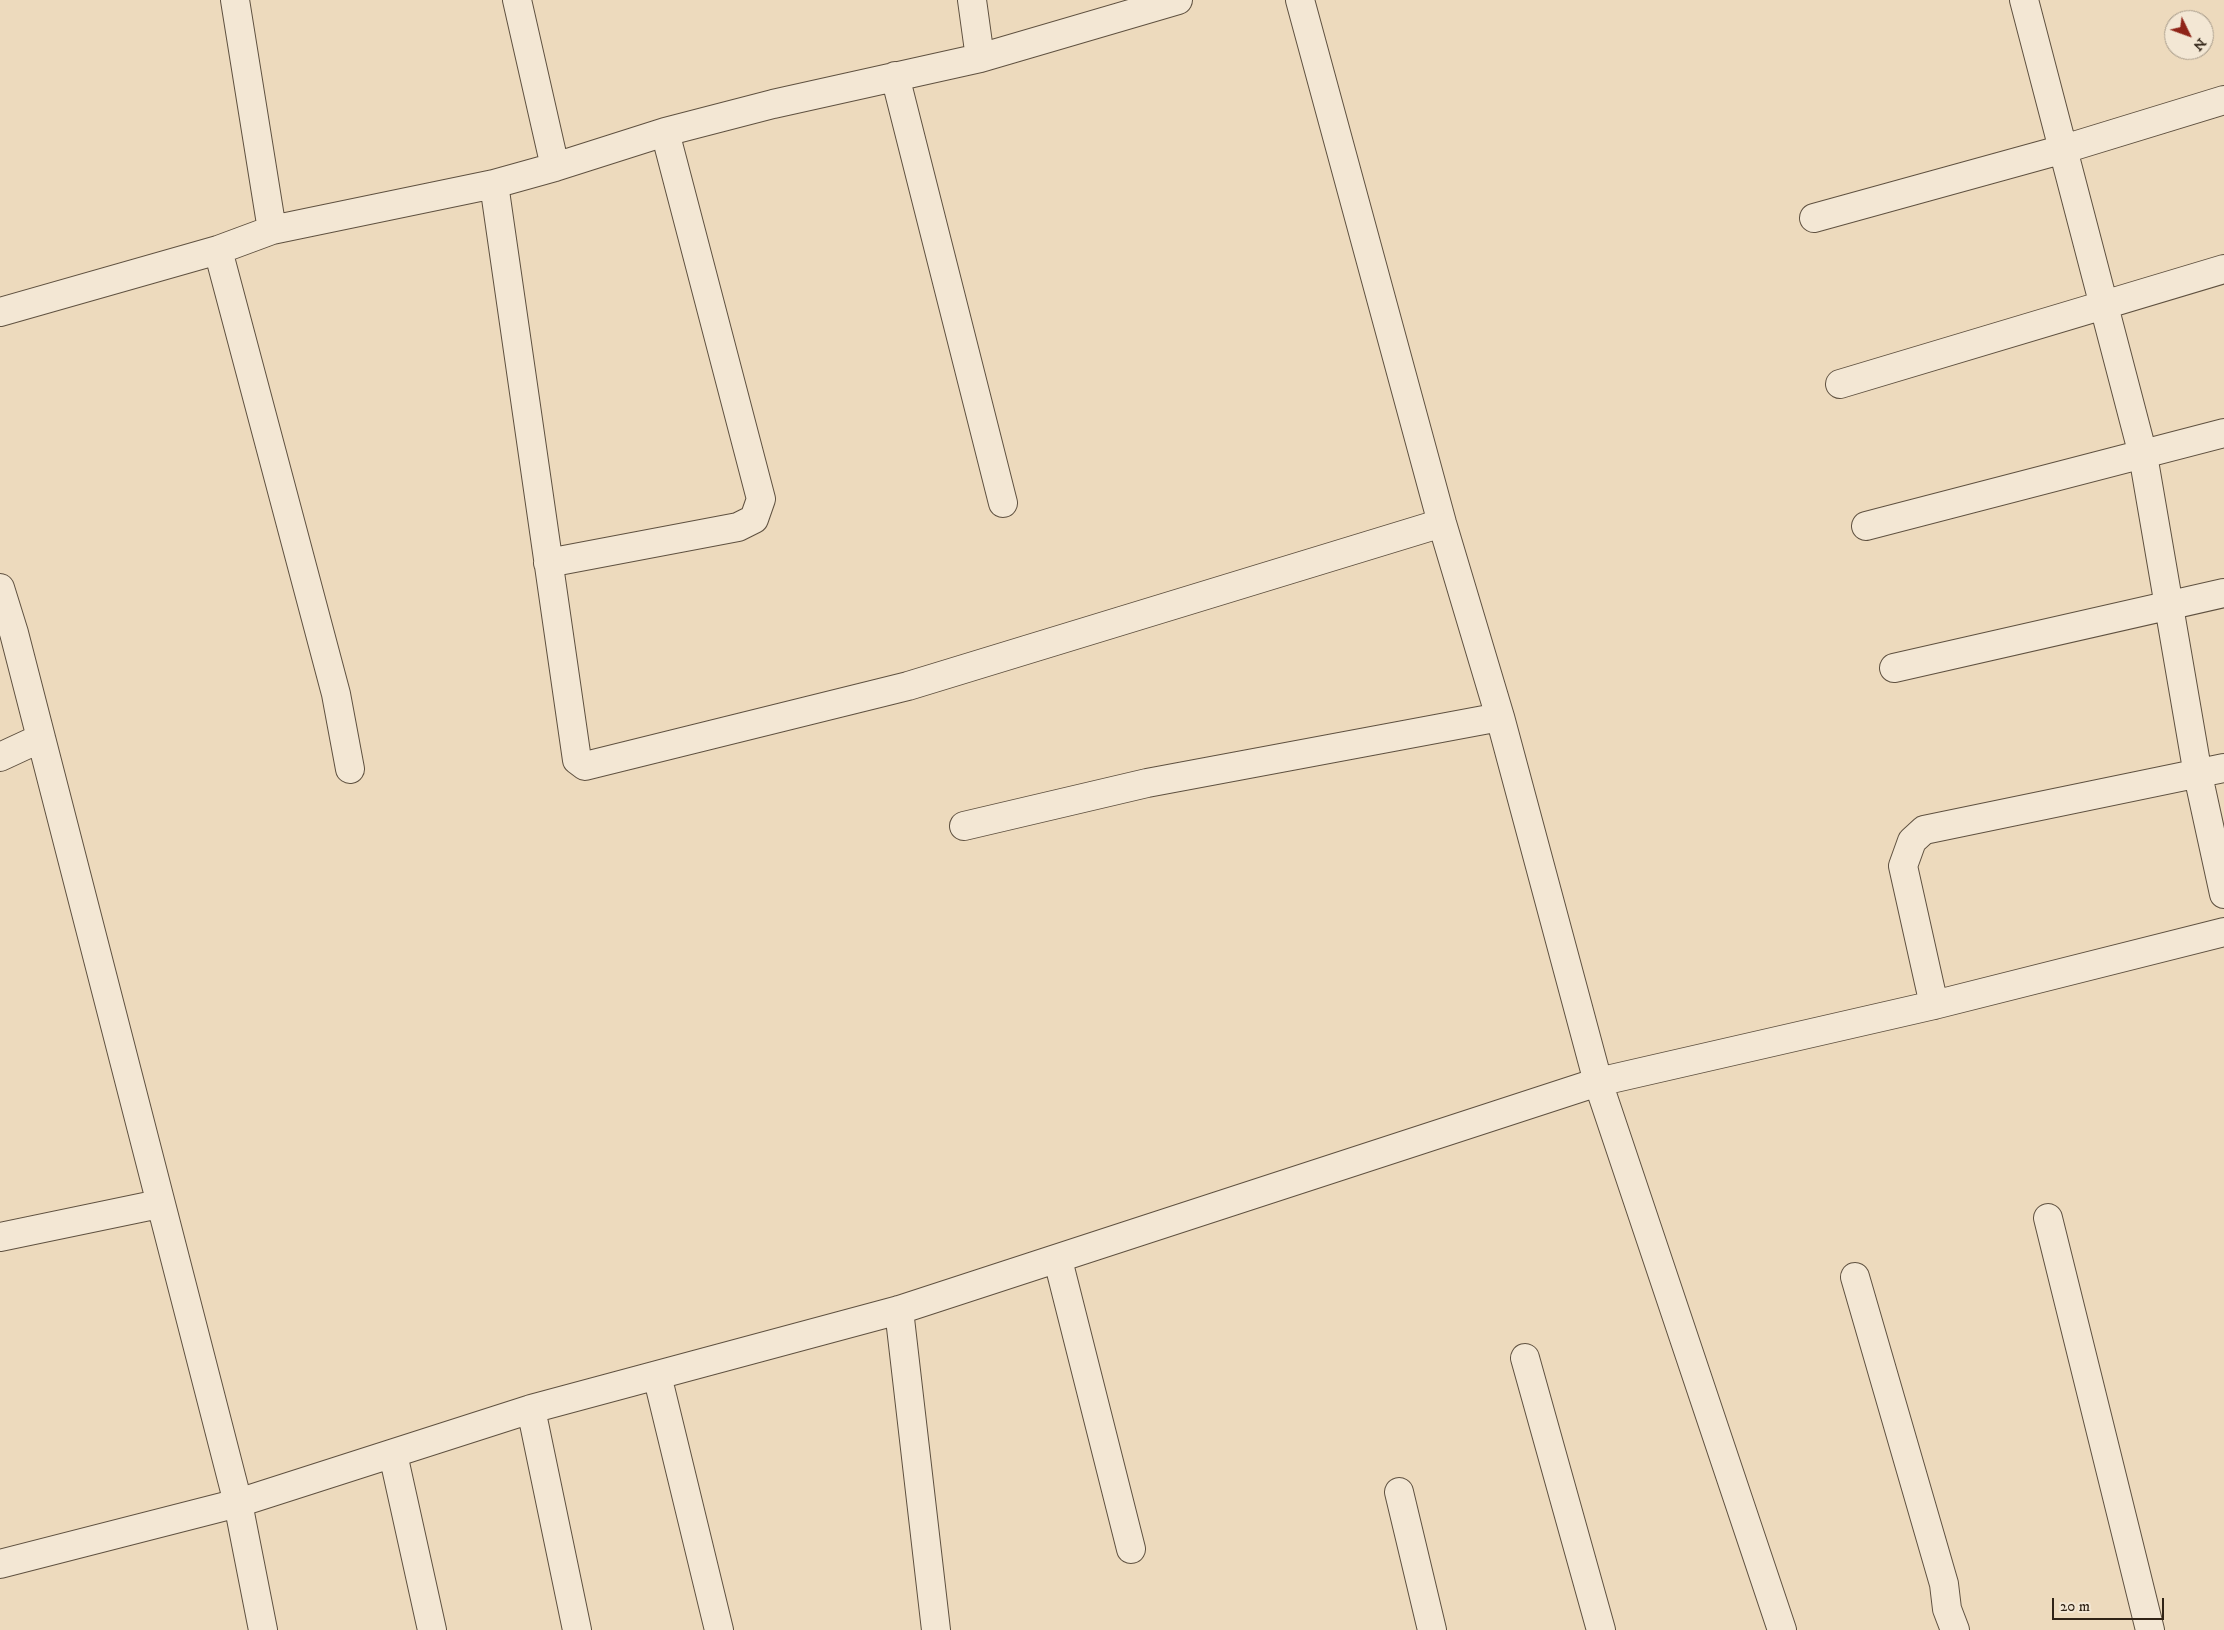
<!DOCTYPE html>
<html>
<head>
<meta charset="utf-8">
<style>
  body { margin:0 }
  #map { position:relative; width:2224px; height:1630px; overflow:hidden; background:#eddabd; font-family:"IM FELL DW Pica",serif }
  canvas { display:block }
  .north { position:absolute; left:2164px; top:10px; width:50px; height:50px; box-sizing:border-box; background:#f3e7d4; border:1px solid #a59988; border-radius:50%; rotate:132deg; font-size:14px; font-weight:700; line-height:20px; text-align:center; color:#302316 }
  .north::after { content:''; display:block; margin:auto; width:18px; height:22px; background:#8f2418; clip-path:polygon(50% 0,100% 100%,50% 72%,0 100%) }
  .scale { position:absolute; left:2052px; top:1598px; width:112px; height:22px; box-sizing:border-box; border:2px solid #302316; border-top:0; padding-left:6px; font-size:15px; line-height:18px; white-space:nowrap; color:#302316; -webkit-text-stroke:4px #f3e7d4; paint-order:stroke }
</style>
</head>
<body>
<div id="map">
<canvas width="2224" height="1630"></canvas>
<div class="north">N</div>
<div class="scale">20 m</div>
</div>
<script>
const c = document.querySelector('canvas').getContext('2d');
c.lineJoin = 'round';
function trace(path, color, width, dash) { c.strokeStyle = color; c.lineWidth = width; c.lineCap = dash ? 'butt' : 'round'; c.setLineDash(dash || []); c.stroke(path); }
const minor = new Path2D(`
  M235,0L272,230
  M517,0L555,167
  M972,0L980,58
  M1300,0L1442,523L1500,717L1598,1082L1782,1630
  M2024,0L2143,455L2198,775L2224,894
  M895,76L1003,503
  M494,184L577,760L585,766L908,686L1442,523
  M1814,218L2064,149L2224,100
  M218,250L336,694L350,769
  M0,312L218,250L272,230L494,184L555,167L665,132L773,104L980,58L1178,0
  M1840,384L2224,269
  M1866,526L2224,433
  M548,563L738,527L754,519L761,499L665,132
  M0,588L14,633L238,1503L263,1630
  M1894,668L2224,593
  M0,757L41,738
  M964,826L1147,783L1500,717
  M1934,1005L1903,866L1912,841L1924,830L2224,768
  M2048,1218L2150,1630
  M0,1237L159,1204
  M1058,1260L1131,1549
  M1855,1277L1944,1584L1947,1609L1955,1630
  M899,1310L936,1630
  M1525,1358L1601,1630
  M657,1375L719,1630
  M531,1409L577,1630
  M393,1454L432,1630
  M1399,1492L1432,1630
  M0,1564L238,1503L531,1409L899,1310L1598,1082L1934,1005L2224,932`);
trace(minor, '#5f5140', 30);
trace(minor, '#f3e7d4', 28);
</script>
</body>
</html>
